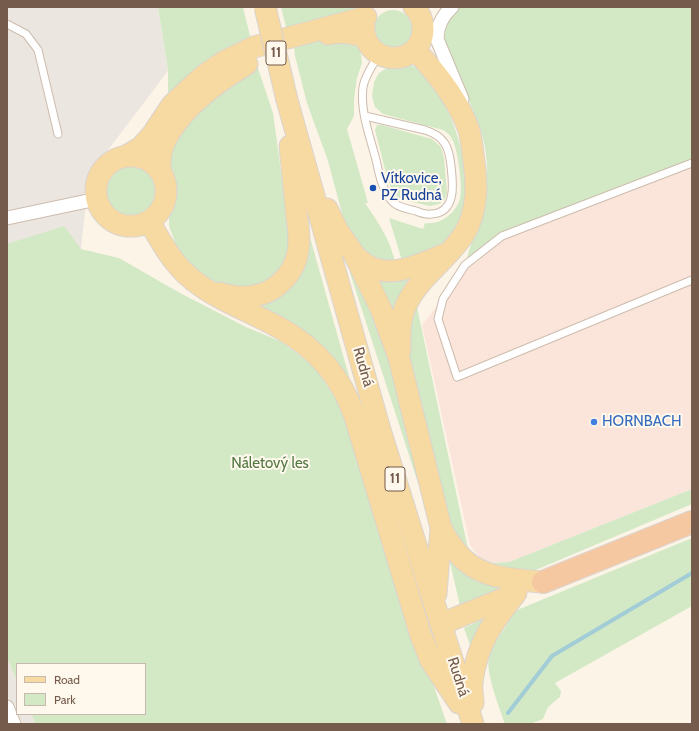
<!DOCTYPE html>
<html>
<head>
<meta charset="utf-8">
<style>
  body { margin:0 }
  #map { position:relative; width:699px; height:731px; overflow:hidden; background:#fcf4e7; font-family:Cabin,sans-serif }
  canvas { display:block }
  .frame { position:absolute; inset:0; border:8px solid #745b4c; pointer-events:none }
  .legend { position:absolute; left:16px; top:663px; width:130px; height:52px; box-sizing:border-box; background:#fef8ed; border:1px solid #c7b9ad; margin:0; padding:5px 7px; list-style:none; font-size:12px; color:#745b4c }
  .legend li { display:flex; align-items:center; gap:8px; height:20px }
  .legend b { width:20px; border:1px solid #c7b9ad }
</style>
</head>
<body>
<div id="map">
<canvas width="699" height="731"></canvas>
<div class="frame"></div>
<ul class="legend">
<li><b style="height:5px;background:#f7d9a2"></b>Road</li>
<li><b style="height:11px;background:#d3e9c5"></b>Park</li>
</ul>
</div>
<script>
const c = document.querySelector('canvas').getContext('2d');
c.lineJoin = 'round';
function paint(path, color) { c.fillStyle = color; c.fill(path, 'evenodd'); }
function trace(path, color, width, dash) { c.strokeStyle = color; c.lineWidth = width; c.lineCap = dash ? 'butt' : 'round'; c.setLineDash(dash || []); c.stroke(path); }
function drawText(font, color, halo, rows, align = 'center') {
  c.font = font + ' Cabin,sans-serif'; c.lineWidth = 4; c.setLineDash([]); c.textBaseline = 'middle'; c.strokeStyle = halo; c.fillStyle = color; for (const [text, x, y, turn = 0] of rows) {
    c.save(); c.translate(x, y); c.rotate((+turn || 0) * Math.PI / 180); c.textAlign = isNaN(turn) ? turn : align; if (halo) c.strokeText(text, 0, 0); c.fillText(text, 0, 0); c.restore();
  }
}
paint(new Path2D(`
  M692,163V489L509,562L493,563L480,558L470,545L422,325L477,255L502,236Z`), '#fbe5db');
paint(new Path2D(`
  M7,7H158L168,71L89,175L81,249L7,244Z
  M7,658L17,681V714H31L36,724H7Z`), '#ece6e0');
paint(new Path2D(`
  M158,7H243L251,40L168,101V70Z
  M281,7H363L359,13L287,31Z
  M461,7H692V160L502,236L465,265C475,229 491,193 486,155C483,125 466,97 455,69C450,57 442,43 445,28C447,19 453,12 461,7Z
  M374 29a19 19 0 1 1 38 0a19 19 0 1 1-38 0Z
  M334,35L356,43L361,54L362,63L357,78L354,99V116L347,129L368,203H365C378,222 392,242 395,264L367,259L347,232L328,161L307,103L295,56L294,45Z
  M393,64C399,64 406,63 411,65C421,69 427,78 433,86C455,117 467,157 465,195C465,199 466,205 464,210C463,215 455,229 452,234C439,249 420,255 403,264L389,218L423,229L425,223C440,225 455,214 460,199C463,187 458,152 453,141C451,135 447,133 443,130L383,114L375,107L372,96L374,82L379,73Z
  M257,65L273,113L291,245L282,272L253,288L219,284L199,273L177,248L169,226V218L176,188L168,160L169,151L195,111Z
  M377,125H382L432,139L441,147L444,158L447,193L445,199L439,204L430,206L408,201L399,198L393,193L388,181L375,130Z
  M105 191a25 25 0 1 1 50 0a25 25 0 1 1-50 0Z
  M306,223L352,387L243,304L264,300Z
  M64,226L81,249L119,258L180,293L246,327L282,342L315,367L341,407L391,563L447,724H36L31,714H145V664H17V681L7,658V244Z
  M351,266L384,330L428,514L350,273Z
  M424,270L393,317L371,274Z
  M416,302L469,554L450,529L407,350L410,310Z
  M692,489V504L531,572L511,573L475,562L480,558L493,563L509,562Z
  M692,538V606L555,683L561,691L560,697L548,707L543,719L530,724H505C500,709 485,672 489,658C492,646 498,637 505,628C510,620 509,617 517,610Z
  M449,558L508,585L460,606Z
  M487,617L473,654L464,628Z`), '#d3e9c5');
trace(new Path2D(`
  M508,713L552,656L692,573`), '#a2cdd6', 4);
const service = new Path2D(`
  M7,24L26,34L38,50L58,134
  M365,116L425,130C444,136 449,146 451,166C453,183 457,213 431,214C426,215 421,213 416,211C408,209 400,208 394,203C389,199 386,193 384,188C379,178 378,166 375,156C369,134 360,110 363,87C365,75 373,65 379,54
  M692,163L502,236L465,265L443,299L438,319L457,377L692,280`);
const minor = new Path2D(`
  M452,7C442,16 437,26 437,39L462,99
  M7,218L97,199
  M7,707L14,724`);
const primary = new Path2D(`
  M364,25C362,67 422,69 423,29C423,21 420,13 414,7
  M328,34C342,31 352,33 365,37
  M287,100L380,430L435,606L473,724
  M96 191a35 35 0 1 1 70 0a35 35 0 1 1-70 0Z
  M126,156L140,148L152,135L172,105L203,76L225,61L254,47L366,17
  M160,170C160,161 160,151 164,143C180,109 215,83 247,64
  M327,209L338,231L354,254L381,309L399,358L441,528L436,594
  M149,221C160,240 170,259 186,274C213,299 248,310 280,328C316,348 342,378 355,417L421,636L431,661L459,703
  M355,256C361,261 366,266 373,268C396,277 424,263 445,254
  M220,293C230,296 242,298 253,296C276,293 295,273 298,251C301,237 297,222 296,208C294,187 292,167 290,146
  M400,350C400,338 399,325 403,313C413,281 446,262 464,234C479,210 477,181 473,154C472,146 471,138 469,130C458,100 436,72 415,50
  M441,528C445,536 450,544 456,551C477,579 511,579 543,582
  M441,624L515,594
  M473,703C473,696 471,688 472,682C477,643 493,622 516,593`);
const trunk = new Path2D(`
  M543,582L692,522`);
trace(service, '#cdbcad', 9);
trace(minor, '#cdbcad', 15);
trace(primary, '#dbd4d0', 23);
trace(trunk, '#dbd4d0', 24);
trace(service, '#fff', 7);
trace(minor, '#fff', 13);
trace(primary, '#f7d9a2', 21);
trace(trunk, '#f5c8a1', 22);
const primaryBridge = new Path2D(`
  M265,7L287,100`);
trace(primaryBridge, '#dbd4d0', 23, []);
trace(primaryBridge, '#f7d9a2', 21);
for (const [x, y, r, color] of [
  [373,188,4,"#1a4fb4"],
  [594,422,4,"#3f7fe0"]
]) { const dot = new Path2D(); dot.arc(x, y, r, 0, 2 * Math.PI); c.fillStyle = color; c.fill(dot); trace(dot, '#fef8ed', 1.5); }
for (const [x, y, w] of [
  [276,53,20],
  [395,479,20]
]) { const box = new Path2D(); box.roundRect(x - w / 2, y - 12, w, 24, 3); c.fillStyle = '#fef8ed'; c.fill(box); trace(box, '#745b4c', 1); }
drawText('bold 14px', '#745b4c', null, [
  ["11",276,53],
  ["11",395,479]
]);
drawText('15px', '#164399', '#fef8ed', [
  ["Vítkovice,",381,179],
  ["PZ Rudná",381,196]
], 'left');
drawText('15px', '#745b4c', '#fef8ed', [
  ["Rudná",363,367,74],
  ["Rudná",458,677,72]
]);
drawText('15px', '#366cbe', '#fef8ed', [
  ["HORNBACH",602,422]
], 'left');
drawText('15px', '#547944', '#fef8ed', [
  ["Náletový les",270,464]
]);
</script>
</body>
</html>
